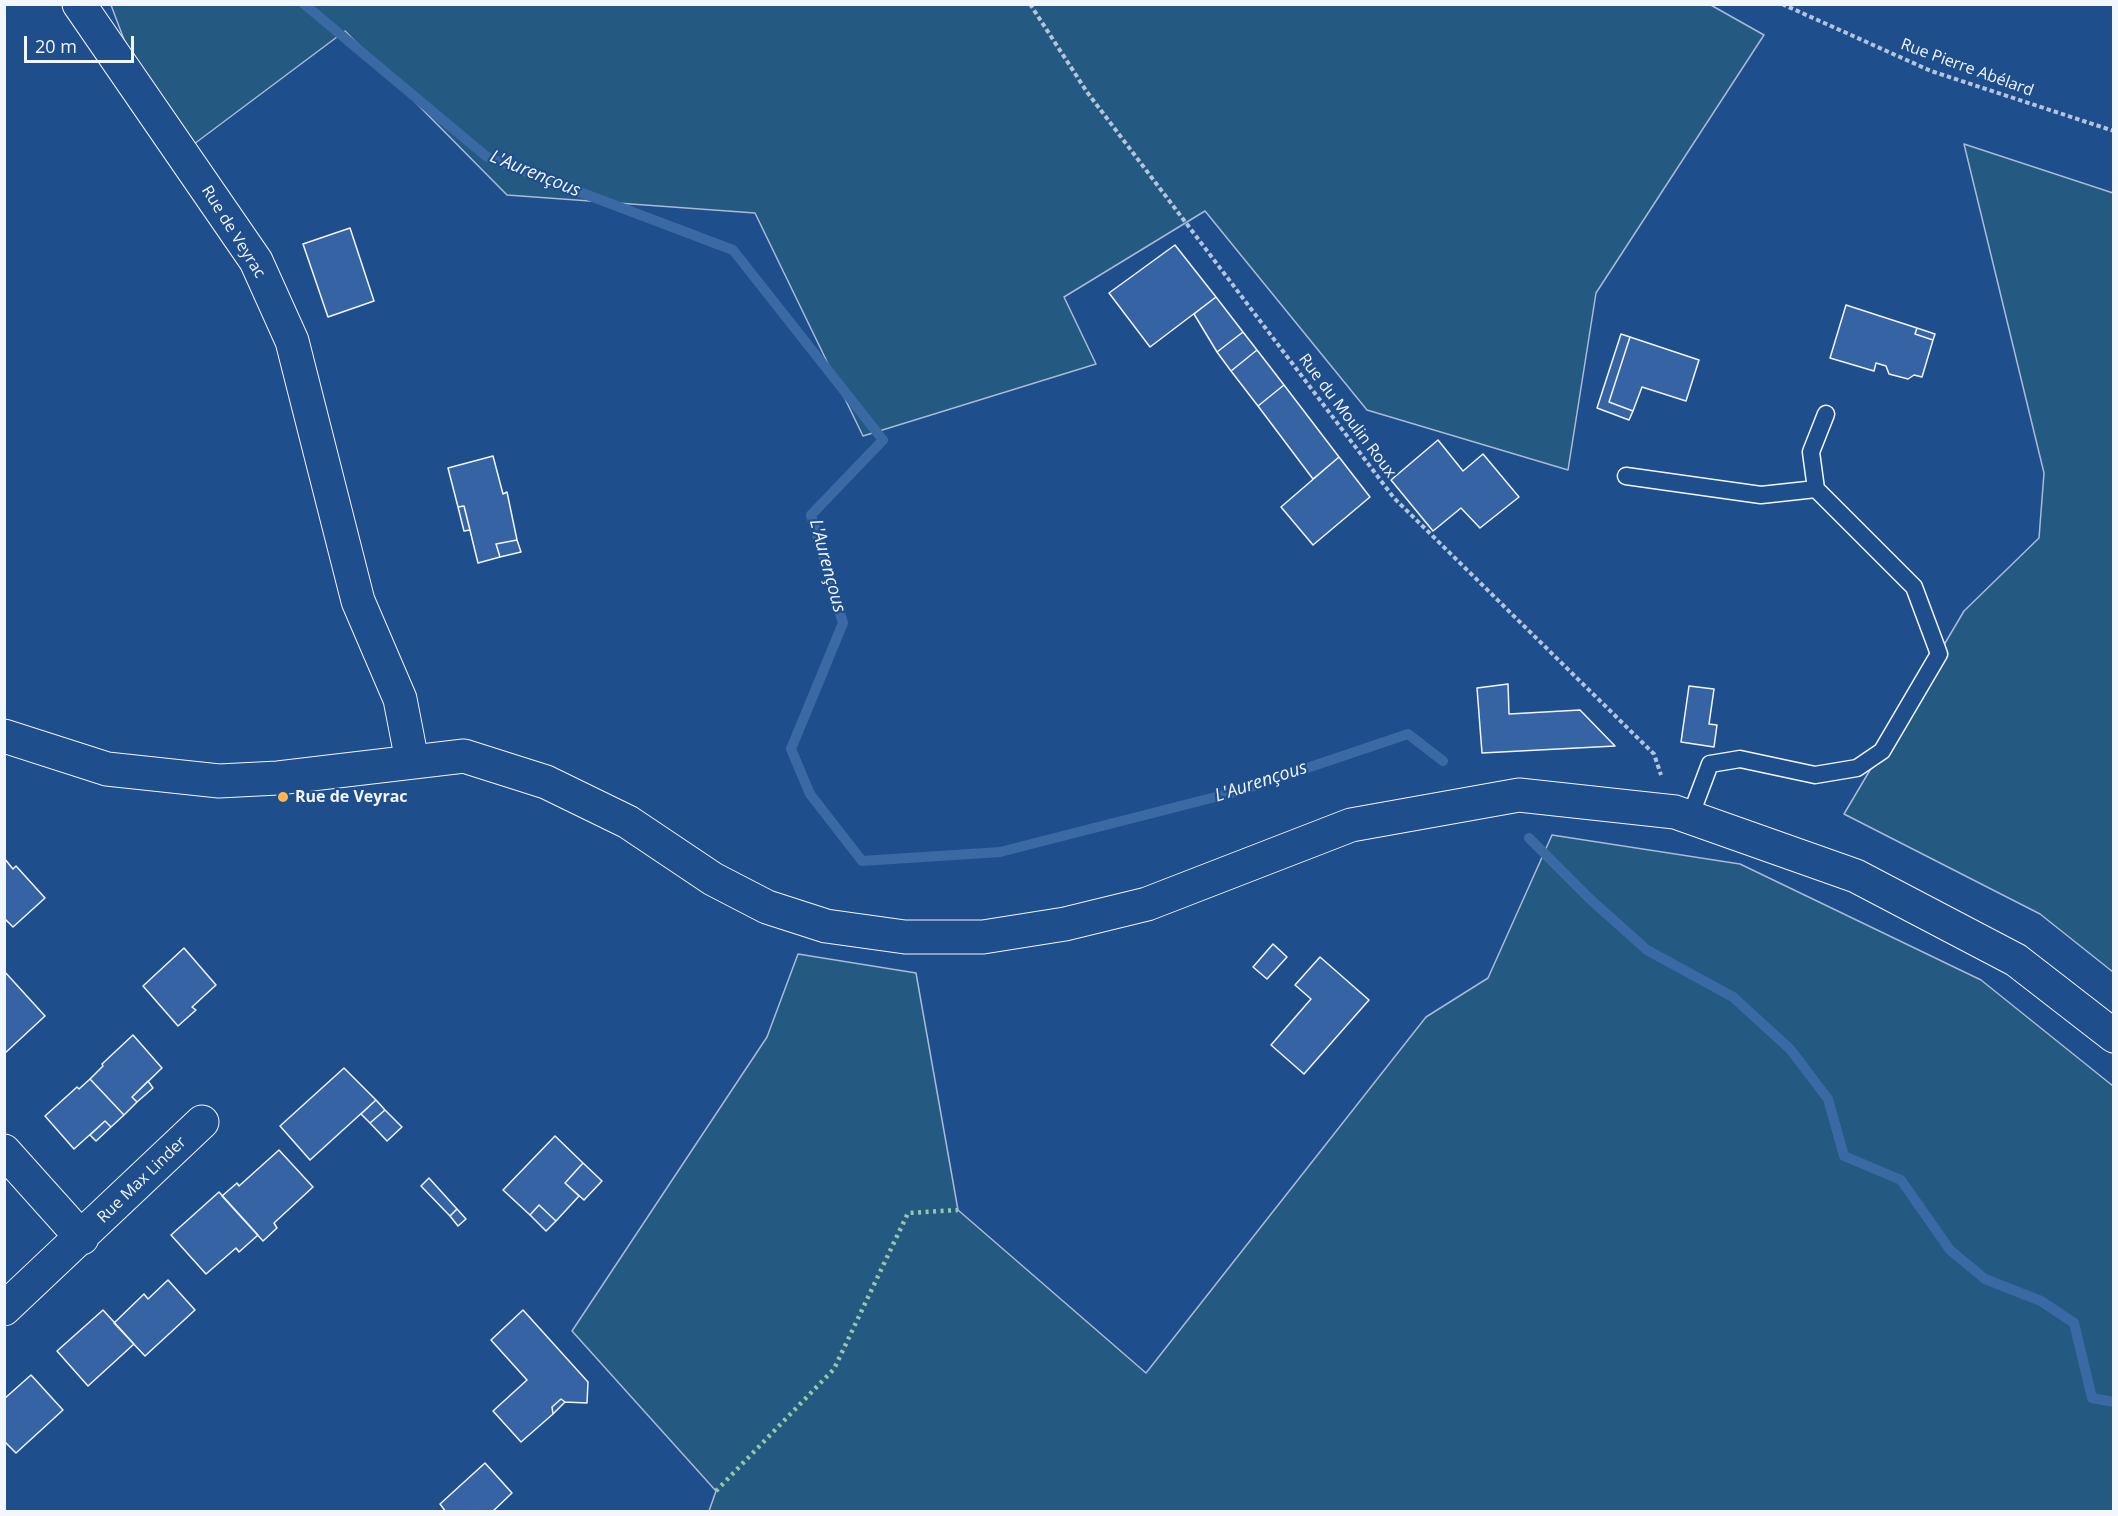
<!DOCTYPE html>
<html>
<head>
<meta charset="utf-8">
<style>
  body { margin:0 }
  #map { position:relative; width:2118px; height:1516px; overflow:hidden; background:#1f4e8c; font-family:"Open Sans",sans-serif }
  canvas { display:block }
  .frame { position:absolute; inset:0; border:6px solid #f2f6ff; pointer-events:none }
  .scale { position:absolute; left:24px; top:36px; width:110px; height:27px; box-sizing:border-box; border:3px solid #f2f6ff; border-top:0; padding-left:8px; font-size:18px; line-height:21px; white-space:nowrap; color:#f2f6ff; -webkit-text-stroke:4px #1f4e8c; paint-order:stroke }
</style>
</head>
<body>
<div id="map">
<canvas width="2118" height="1516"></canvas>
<div class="frame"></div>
<div class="scale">20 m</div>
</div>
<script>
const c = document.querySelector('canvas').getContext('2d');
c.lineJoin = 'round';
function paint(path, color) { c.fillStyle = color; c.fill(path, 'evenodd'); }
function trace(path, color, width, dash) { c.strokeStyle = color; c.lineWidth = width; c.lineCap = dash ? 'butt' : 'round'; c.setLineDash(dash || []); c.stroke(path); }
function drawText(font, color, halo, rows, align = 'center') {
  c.font = font + ' "Open Sans",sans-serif'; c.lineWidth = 4.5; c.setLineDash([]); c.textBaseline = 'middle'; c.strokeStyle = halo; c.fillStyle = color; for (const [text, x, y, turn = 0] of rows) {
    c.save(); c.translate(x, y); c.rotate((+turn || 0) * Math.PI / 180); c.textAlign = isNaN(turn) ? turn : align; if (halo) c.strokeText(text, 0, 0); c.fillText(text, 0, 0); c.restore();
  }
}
const green = new Path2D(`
  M1709,4L1764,35L1596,293L1568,470L1367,410L1205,211L1064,297L1096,364L863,436L755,213L507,195L345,31L170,162L111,5Z
  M1964,144L2113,193V972L2040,914L1844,814L1964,611L2039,538L2044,473Z
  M1552,835L1740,864L1981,980L2113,1086V1511H709L716,1491L572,1331L767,1037L798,954L916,973L958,1210L1146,1373L1426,1017L1488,978Z`);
paint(green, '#245a82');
trace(green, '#a8bbd7', 1.5);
trace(new Path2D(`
  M304,4L487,157L733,250L883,440L811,515L843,623L791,749L810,794L862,861L1000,852L1239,791L1408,734L1443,761
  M1529,838L1591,900L1647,950L1733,997L1790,1049L1828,1099L1844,1156L1901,1180L1950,1250L1985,1279L2041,1301L2074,1323L2092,1398L2114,1402`), '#3b69a3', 10);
const building = new Path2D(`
  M350,228L374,301L328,317L303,244Z
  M1175,245L1216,297L1150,347L1109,293Z
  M1216,297L1243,332L1217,352L1194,314Z
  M1846,305L1917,328L1915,334L1933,340L1922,377L1914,375L1908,379L1889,374L1886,366L1876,363L1874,371L1830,358Z
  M1917,328L1935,334L1933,340L1915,334Z
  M1243,332L1257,350L1231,371L1217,352Z
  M1621,334L1630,337L1609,402L1633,411L1629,420L1597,408Z
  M1630,337L1699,360L1686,401L1642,387L1633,411L1609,402Z
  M1257,350L1284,385L1258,406L1231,371Z
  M1284,385L1339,457L1313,479L1258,406Z
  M1438,440L1463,471L1483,454L1519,497L1480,528L1461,508L1433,531L1391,480Z
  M493,456L503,494L507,492L517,540L496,544L500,557L478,563L464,506L458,507L448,468Z
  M1339,457L1370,497L1313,545L1281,507Z
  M464,506L470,530L464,531L458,507Z
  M517,540L521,552L500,557L496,544Z
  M1508,684L1509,714L1580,710L1615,746L1482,753L1477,688Z
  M1689,686L1714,689L1709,724L1717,725L1714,747L1681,742Z
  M4,858L13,869L16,866L45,898L13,927L4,918Z
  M1273,944L1287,957L1267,979L1253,967Z
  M184,948L216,985L192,1007L196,1010L178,1026L143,986Z
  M1320,957L1369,1000L1304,1074L1271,1045L1311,999L1295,985Z
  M4,971L45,1016L4,1054Z
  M133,1035L162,1068L132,1097L137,1102L124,1115L90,1079L103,1066L102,1064Z
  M344,1068L376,1100L310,1160L280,1126Z
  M90,1079L124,1115L111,1127L105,1121L74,1149L45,1116L77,1087L79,1089Z
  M148,1081L153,1088L137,1102L132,1097Z
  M376,1100L385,1110L370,1123L361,1114Z
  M385,1110L402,1127L387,1141L370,1123Z
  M105,1121L111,1127L96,1141L90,1135Z
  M555,1136L583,1163L565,1183L579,1196L556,1221L539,1205L530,1215L503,1190Z
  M279,1150L313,1187L274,1223L277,1228L263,1241L222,1196L237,1183L239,1186Z
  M583,1163L602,1181L584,1200L565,1183Z
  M429,1178L457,1209L450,1216L421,1186Z
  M219,1192L258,1235L239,1252L236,1248L206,1274L171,1235Z
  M539,1205L556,1221L546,1231L530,1215Z
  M457,1209L466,1219L458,1226L450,1216Z
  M168,1280L195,1310L145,1356L114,1323L144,1294L148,1299Z
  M103,1310L134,1344L88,1386L57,1351Z
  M523,1310L588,1382L587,1403L565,1402L561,1399L552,1407L553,1414L521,1442L493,1411L527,1380L491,1340Z
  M31,1375L63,1410L16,1453L4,1441V1399Z
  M561,1399L565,1402L553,1414L552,1407Z
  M485,1463L512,1493L492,1512H446L440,1504Z`);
paint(building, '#3563a3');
trace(building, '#f2f6ff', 1.5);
const service = new Path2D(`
  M1626,476L1761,495L1816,489
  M1690,817L1710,764L1740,759L1815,775L1857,768L1882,751L1939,654L1914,587L1816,489L1811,452L1826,414`);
const minor = new Path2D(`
  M79,4L256,261L292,341L358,601L400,699L412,761
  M4,1151L82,1238
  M4,1309L202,1122`);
const secondary = new Path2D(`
  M4,736L107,769L219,781L278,778L464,756L546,782L628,822L713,879L767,907L826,926L905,937H983L1065,924L1147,904L1351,825L1519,795L1675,812L1856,876L2016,960L2114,1036`);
trace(service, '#f2f6ff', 19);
trace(minor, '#f2f6ff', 35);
trace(secondary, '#f2f6ff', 35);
trace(new Path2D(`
  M1030,4L1087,92L1394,498L1654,754L1661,775
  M1782,4L1931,71L2114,131`), '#b3c4dc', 4, [4.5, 3]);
trace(service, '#1f4e8c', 16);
trace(minor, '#1f4e8c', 33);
trace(secondary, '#1f4e8c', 33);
trace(new Path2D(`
  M716,1491L834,1369L908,1213L958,1210`), '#97c8a6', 4.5, [3, 4.5]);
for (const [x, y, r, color] of [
  [283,797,6,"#ffb74d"]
]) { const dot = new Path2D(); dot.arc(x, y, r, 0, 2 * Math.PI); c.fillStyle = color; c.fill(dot); trace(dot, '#1f4e8c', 2); }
drawText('16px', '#f2f6ff', '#1f4e8c', [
  ["Rue Pierre Abélard",1967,68,20],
  ["Rue de Veyrac",233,232,58],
  ["Rue du Moulin Roux",1347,416,53],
  ["Rue Max Linder",142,1180,-44]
]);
drawText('bold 16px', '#f2f6ff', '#1f4e8c', [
  ["Rue de Veyrac",295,797]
], 'left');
drawText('italic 18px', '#f2f6ff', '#1f4e8c', [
  ["L'Aurençous",535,174,22],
  ["L'Aurençous",827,566,75],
  ["L'Aurençous",1261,782,-18]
]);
</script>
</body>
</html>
